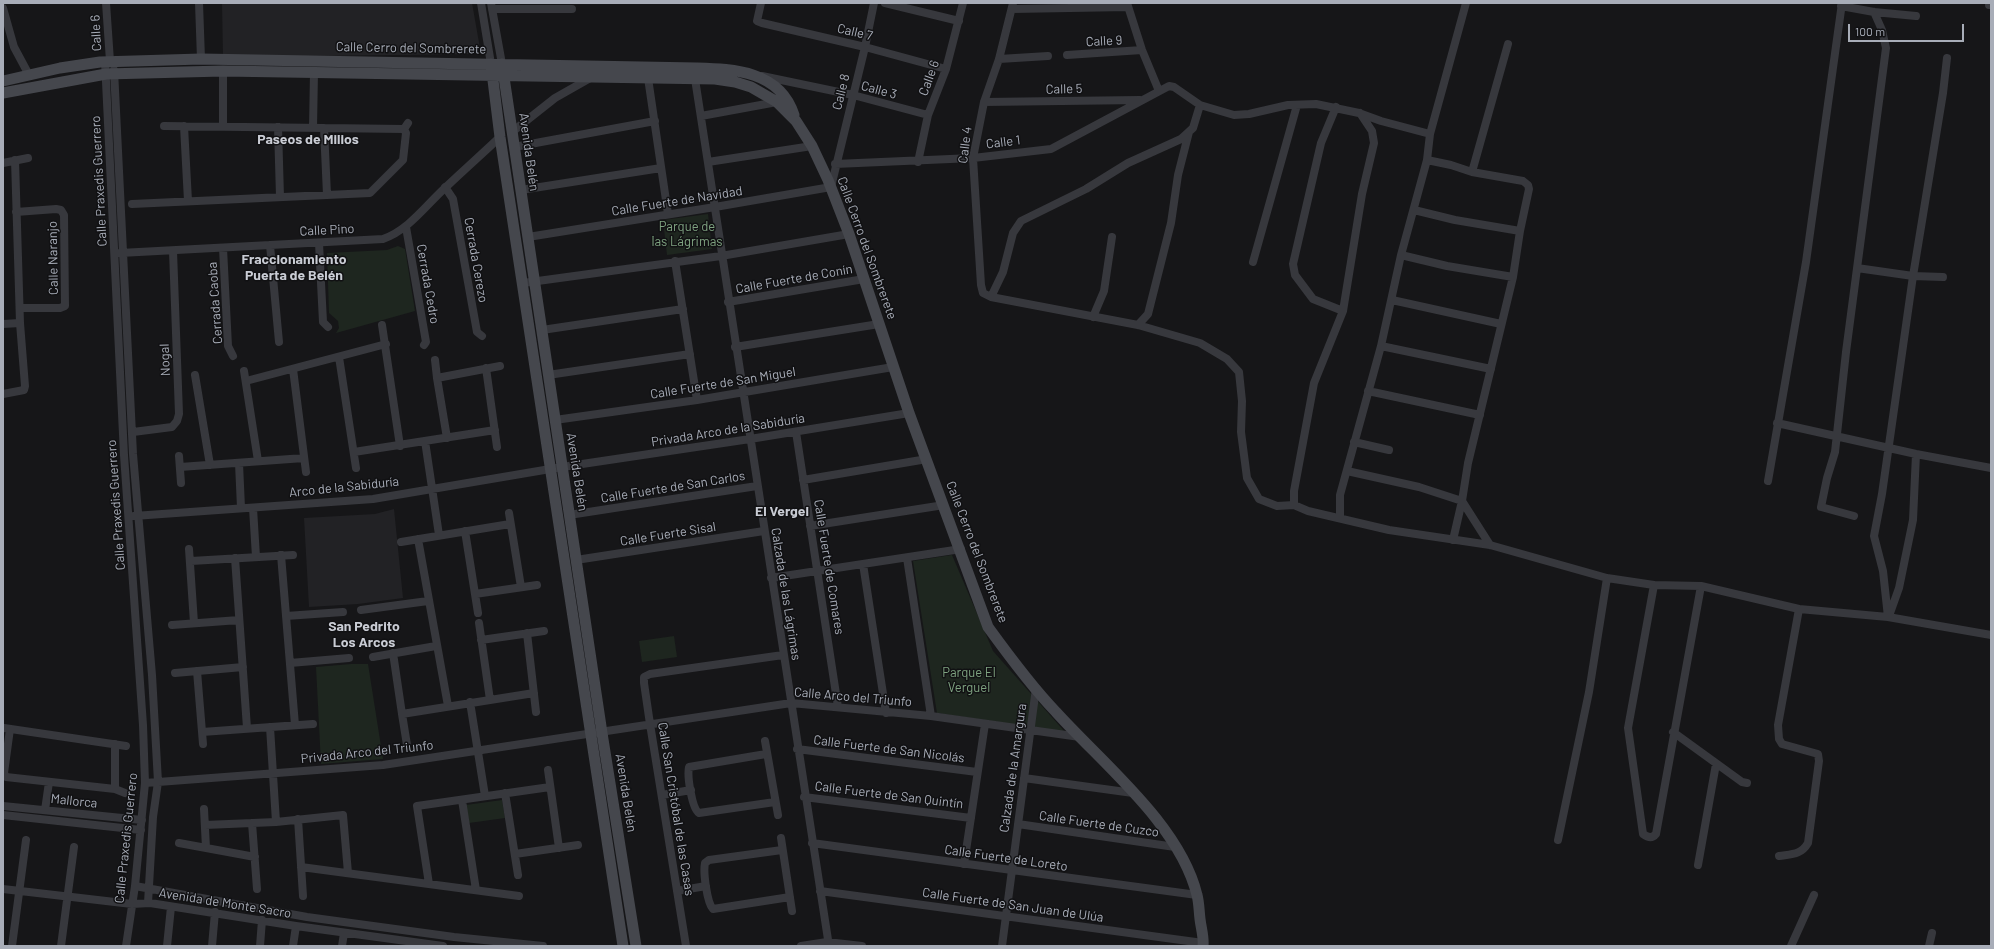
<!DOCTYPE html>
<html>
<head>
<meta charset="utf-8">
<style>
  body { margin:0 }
  #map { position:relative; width:1994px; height:949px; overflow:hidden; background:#161618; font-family:Barlow,sans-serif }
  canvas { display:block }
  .frame { position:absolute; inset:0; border:4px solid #a8adb8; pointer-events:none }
  .scale { position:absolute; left:1848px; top:24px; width:116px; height:18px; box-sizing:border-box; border:2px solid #a8adb8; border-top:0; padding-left:5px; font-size:12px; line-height:14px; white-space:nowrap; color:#a8adb8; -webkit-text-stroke:3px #111113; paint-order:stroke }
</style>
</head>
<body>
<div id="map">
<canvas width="1994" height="949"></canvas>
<div class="frame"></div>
<div class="scale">100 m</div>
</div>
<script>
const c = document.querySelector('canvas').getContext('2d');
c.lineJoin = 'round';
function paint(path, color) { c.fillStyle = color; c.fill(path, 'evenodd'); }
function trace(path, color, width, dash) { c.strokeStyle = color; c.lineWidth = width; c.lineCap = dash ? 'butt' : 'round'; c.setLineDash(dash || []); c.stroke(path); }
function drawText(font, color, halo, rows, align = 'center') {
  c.font = font + ' Barlow,sans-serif'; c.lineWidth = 3; c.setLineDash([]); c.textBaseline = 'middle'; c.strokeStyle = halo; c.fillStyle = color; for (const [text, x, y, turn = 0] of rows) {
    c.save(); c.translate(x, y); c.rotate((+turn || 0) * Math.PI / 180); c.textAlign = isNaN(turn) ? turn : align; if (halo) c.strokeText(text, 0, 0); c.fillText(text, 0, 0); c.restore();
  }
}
paint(new Path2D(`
  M222,3H472L481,54L223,57Z
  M394,509L403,598L358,604L309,607L304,518L375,514Z`), '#222225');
paint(new Path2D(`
  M708,214L712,249L667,255L663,220Z
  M398,246L405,249L415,311L336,333L339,328L338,321L329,313L327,253L387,250Z
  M952,555L993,651L1065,732L937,713L913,561Z
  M674,636L677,657L642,662L639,641Z
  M351,664H368L383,759L321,764L316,667Z
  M502,800L505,818L469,823L466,805Z`), '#1e261f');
trace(new Path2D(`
  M106,3L110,61
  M199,3L201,59
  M481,3L491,64
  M491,3L502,64
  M761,3L757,21L762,23L865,47L946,69
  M885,3L959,21
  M1013,3L999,59L984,102L973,158L981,285L983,293L991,297L1138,325L1200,343L1227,359L1239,372L1242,401L1241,432L1247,478L1259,499L1277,506L1294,505L1308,511L1389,530L1490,545L1607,578L1654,585L1701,586L1799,609L1888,617L1991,635
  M1127,3L1142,50L1159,91
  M1989,5H1991
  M1841,6L1874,12L1916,16
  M3,8L14,47L29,75
  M492,9H572
  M1012,9L1128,7
  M1067,55L1142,50
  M999,59L1048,56
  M105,61L124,455L143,725L145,783L135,886L126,946
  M114,70L133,454L152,675L158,782L153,817L148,903
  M223,71V126
  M762,76L853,95L928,115
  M648,78L668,214
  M695,79L829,946
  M984,102L1140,100
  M1336,107L1321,143L1293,264L1295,275L1313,299L1343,311
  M701,116L777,102
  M164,126L404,129
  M184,126L188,201
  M278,127L280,197
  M313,128L314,72
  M324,128L327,195
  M512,132L555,98L592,77
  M514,147L655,121
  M1427,160L1451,165L1472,172L1523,181L1528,185L1529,189L1520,231L1513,277L1468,463L1462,501L1453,540
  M708,162L812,146
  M918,162L928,115L946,69L963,3
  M3,163L28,158
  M835,164L973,158L1051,149L1169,86L1174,87L1200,105L1234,115L1249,114L1288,105L1316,104L1359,113L1381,121L1430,134
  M1472,172L1508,44
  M445,187L453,199L477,332L482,336
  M521,190L661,168
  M132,204L370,193L403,160L406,133L404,129L408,123
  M1414,210L1455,220L1520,231
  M16,212L56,209L61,210L64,215L65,306L60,308H20
  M406,227L426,342L424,345
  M528,237L715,207L831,187L865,47L874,3
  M319,243L323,322L328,327
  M270,245L279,342
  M223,248L228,346L233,356
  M120,253L383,239C409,230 426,205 446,187C464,170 482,154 500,137
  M1401,255L1447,266L1513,277
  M675,261L697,400
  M1253,262L1297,105
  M1857,268L1913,276L1943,277
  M523,283L721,256L849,234
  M991,297L1003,272L1013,233L1021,221L1086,189L1128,163L1181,139L1193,128L1200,105
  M1392,300L1501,324
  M728,302L864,279
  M1093,317L1104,291L1112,237
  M3,324L20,323
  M382,325L400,446
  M1138,325L1148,314L1171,223L1178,175L1189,132
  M542,330L683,309
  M1381,346L1491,369
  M735,347L879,324
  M339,357L356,468
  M435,360L437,378
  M486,368L497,447
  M293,369L306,472
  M244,371L258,461
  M195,375L210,465
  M548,375L690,354
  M246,381L386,344
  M1368,391L1480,415
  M3,394L24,390L25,386L20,323L15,160
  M555,420L697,400L893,367
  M1777,423L1916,454L1991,468
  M133,432L172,427L177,421L179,414L173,251
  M796,432L838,707
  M447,438L437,378L500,366
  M425,441L439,535
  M1354,442L1389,450
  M354,452L495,430
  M179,456L181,483
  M239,463L241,508
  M180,467L304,458
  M1347,471L1419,487L1462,501L1490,545
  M803,480L927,459
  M1768,481L1806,262L1842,3
  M1294,505V491L1314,383L1343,311L1362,194L1374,143L1372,131L1360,113
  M253,508L256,557
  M509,513L521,587
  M569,515L757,486
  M134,516L373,499L562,467L750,439L909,413
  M1854,516L1821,507L1827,478L1835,452L1846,352L1886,48L1882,30L1874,12
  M1340,517V495L1381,346L1401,255L1427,160L1430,134L1466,3
  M810,526L944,505
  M465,531L478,613
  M418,539L448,706
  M401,542L510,524
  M189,549L194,623
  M281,555L295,725
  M235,558L247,728
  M907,558L931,716
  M576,560L764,531
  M191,561L293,555
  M863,564L886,713
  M771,578L961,549
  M1654,585L1628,728L1643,834C1647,837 1652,839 1656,834L1701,586
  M475,594L537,585
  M361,610L428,601
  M286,616L343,612
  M1889,616L1899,588L1913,520L1916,454
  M1888,617L1883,571L1874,536L1882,494L1913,276L1943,93L1947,58
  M479,623L490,700
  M172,625L239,620
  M527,633L536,712
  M481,640L544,631
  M393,653L402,714L534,693
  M373,657L436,646
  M290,663L349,658
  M197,671L203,744
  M175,673L243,667
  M470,702L485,796
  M402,714L407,745
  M270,727L276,822
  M4,728L126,746
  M10,729L4,773L6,777L115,789L125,793
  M202,732L313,724
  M1673,732L1742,782L1747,783
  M765,741L778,815
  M797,749L977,772
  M766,754L689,767C687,776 692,809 699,813L775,802
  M548,770L559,848
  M1024,778L1133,793
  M145,783L383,765L791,703L931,716L1080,737
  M115,789V744
  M505,793L518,875
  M662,795L691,790
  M804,797L971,818
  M462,800L476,890
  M3,806L142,820
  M204,809L206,848
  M45,810L49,782
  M3,815L141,830
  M298,819L303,896
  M252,823L257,889
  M1018,824L1175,847
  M205,825L276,822L343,815L348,873
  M781,838L792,911
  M1558,840L1589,692L1607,578
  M179,843L255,857
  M812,843L1197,895
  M782,850L709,860L705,863C703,872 707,903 713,909L790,897
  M515,854L578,845
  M1779,856C1792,854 1801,855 1808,843L1819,761L1818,754L1782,744L1779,739L1778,725L1799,609
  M964,864L985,724
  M1698,865L1716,764
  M301,867L519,896
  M429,884L417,806L550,787
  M135,886L307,917L454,937L543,946
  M3,889L132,904L150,903L296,926L443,946
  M677,891L706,886
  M820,891L1203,943
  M12,946L26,840
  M61,946L74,847
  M167,946L171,907
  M212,946L215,912
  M260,946L262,920
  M293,946L296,926
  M342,946L344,933
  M686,946L650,724L644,683V677L650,674L783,655
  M801,946L827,942L862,946
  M1002,946L1036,688
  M1791,946L1814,895
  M1929,946L1932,933`), '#37383d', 8);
trace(new Path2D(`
  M491,64L500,137L623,946
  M502,64L602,733L636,946
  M3,81L60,68L100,62L201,59L697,68C734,69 780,71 794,115
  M3,93L106,74L223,71L715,79L735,82L751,87L777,102L796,121L812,146L828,180L849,234L909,413L988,627C1009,656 1031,686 1056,712C1103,764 1180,825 1197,895C1199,902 1199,911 1200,919C1201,928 1204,937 1203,946`), '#45474d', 11);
drawText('13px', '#a8adb8', '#111113', [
  ["Calle 7",855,32,13],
  ["Calle 6",96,33,-93],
  ["Calle 9",1104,41,-3],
  ["Calle Cerro del Sombrerete",411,48,1],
  ["Calle 6",929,78,-70],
  ["Calle 5",1064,89,-1],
  ["Calle 3",879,90,15],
  ["Calle 8",841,92,-76],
  ["Calle 1",1003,142,-7],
  ["Calle 4",965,145,-83],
  ["Avenida Belén",529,152,82],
  ["Calle Praxedis Guerrero",99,181,-93],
  ["Calle Fuerte de Navidad",677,201,-9],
  ["Calle Pino",327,230,-3],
  ["Calle Cerro del Sombrerete",867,248,70],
  ["Calle Naranjo",53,258,-91],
  ["Cerrada Cerezo",476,260,80],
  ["Calle Fuerte de Conín",794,279,-10],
  ["Cerrada Cedro",428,284,80],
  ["Cerrada Caoba",215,303,-94],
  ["Nogal",165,360,-92],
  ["Calle Fuerte de San Miguel",723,383,-9],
  ["Privada Arco de la Sabiduría",728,430,-9],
  ["Avenida Belén",577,472,81],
  ["Arco de la Sabiduría",344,487,-6],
  ["Calle Fuerte de San Carlos",673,487,-9],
  ["Calle Praxedis Guerrero",116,505,-94],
  ["Calle Fuerte Sisal",668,534,-9],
  ["Calle Cerro del Sombrerete",977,552,69],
  ["Calle Fuerte de Comares",829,567,81],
  ["Calzada de las Lágrimas",786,594,81],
  ["Calle Arco del Triunfo",853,697,5],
  ["Calle Fuerte de San Nicolás",889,749,7],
  ["Privada Arco del Triunfo",367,752,-6],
  ["Calzada de la Amargura",1013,768,-82],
  ["Avenida Belén",626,793,81],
  ["Calle Fuerte de San Quintín",889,795,7],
  ["Mallorca",74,801,6],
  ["Calle San Cristóbal de las Casas",676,809,81],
  ["Calle Fuerte de Cuzco",1099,824,8],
  ["Calle Praxedis Guerrero",126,838,-84],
  ["Calle Fuerte de Loreto",1006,858,8],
  ["Avenida de Monte Sacro",225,903,9],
  ["Calle Fuerte de San Juan de Ulúa",1013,905,8]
]);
drawText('13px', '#7fa381', '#111113', [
  ["Parque de",687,227],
  ["las Lágrimas",687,242],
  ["Parque El",969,673],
  ["Verguel",969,688]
]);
drawText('bold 14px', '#c9ccd4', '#111113', [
  ["Paseos de Milios",308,139],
  ["Fraccionamiento",294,259],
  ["Puerta de Belén",294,275],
  ["El Vergel",782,511],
  ["San Pedrito",364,626],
  ["Los Arcos",364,642]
]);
</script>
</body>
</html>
